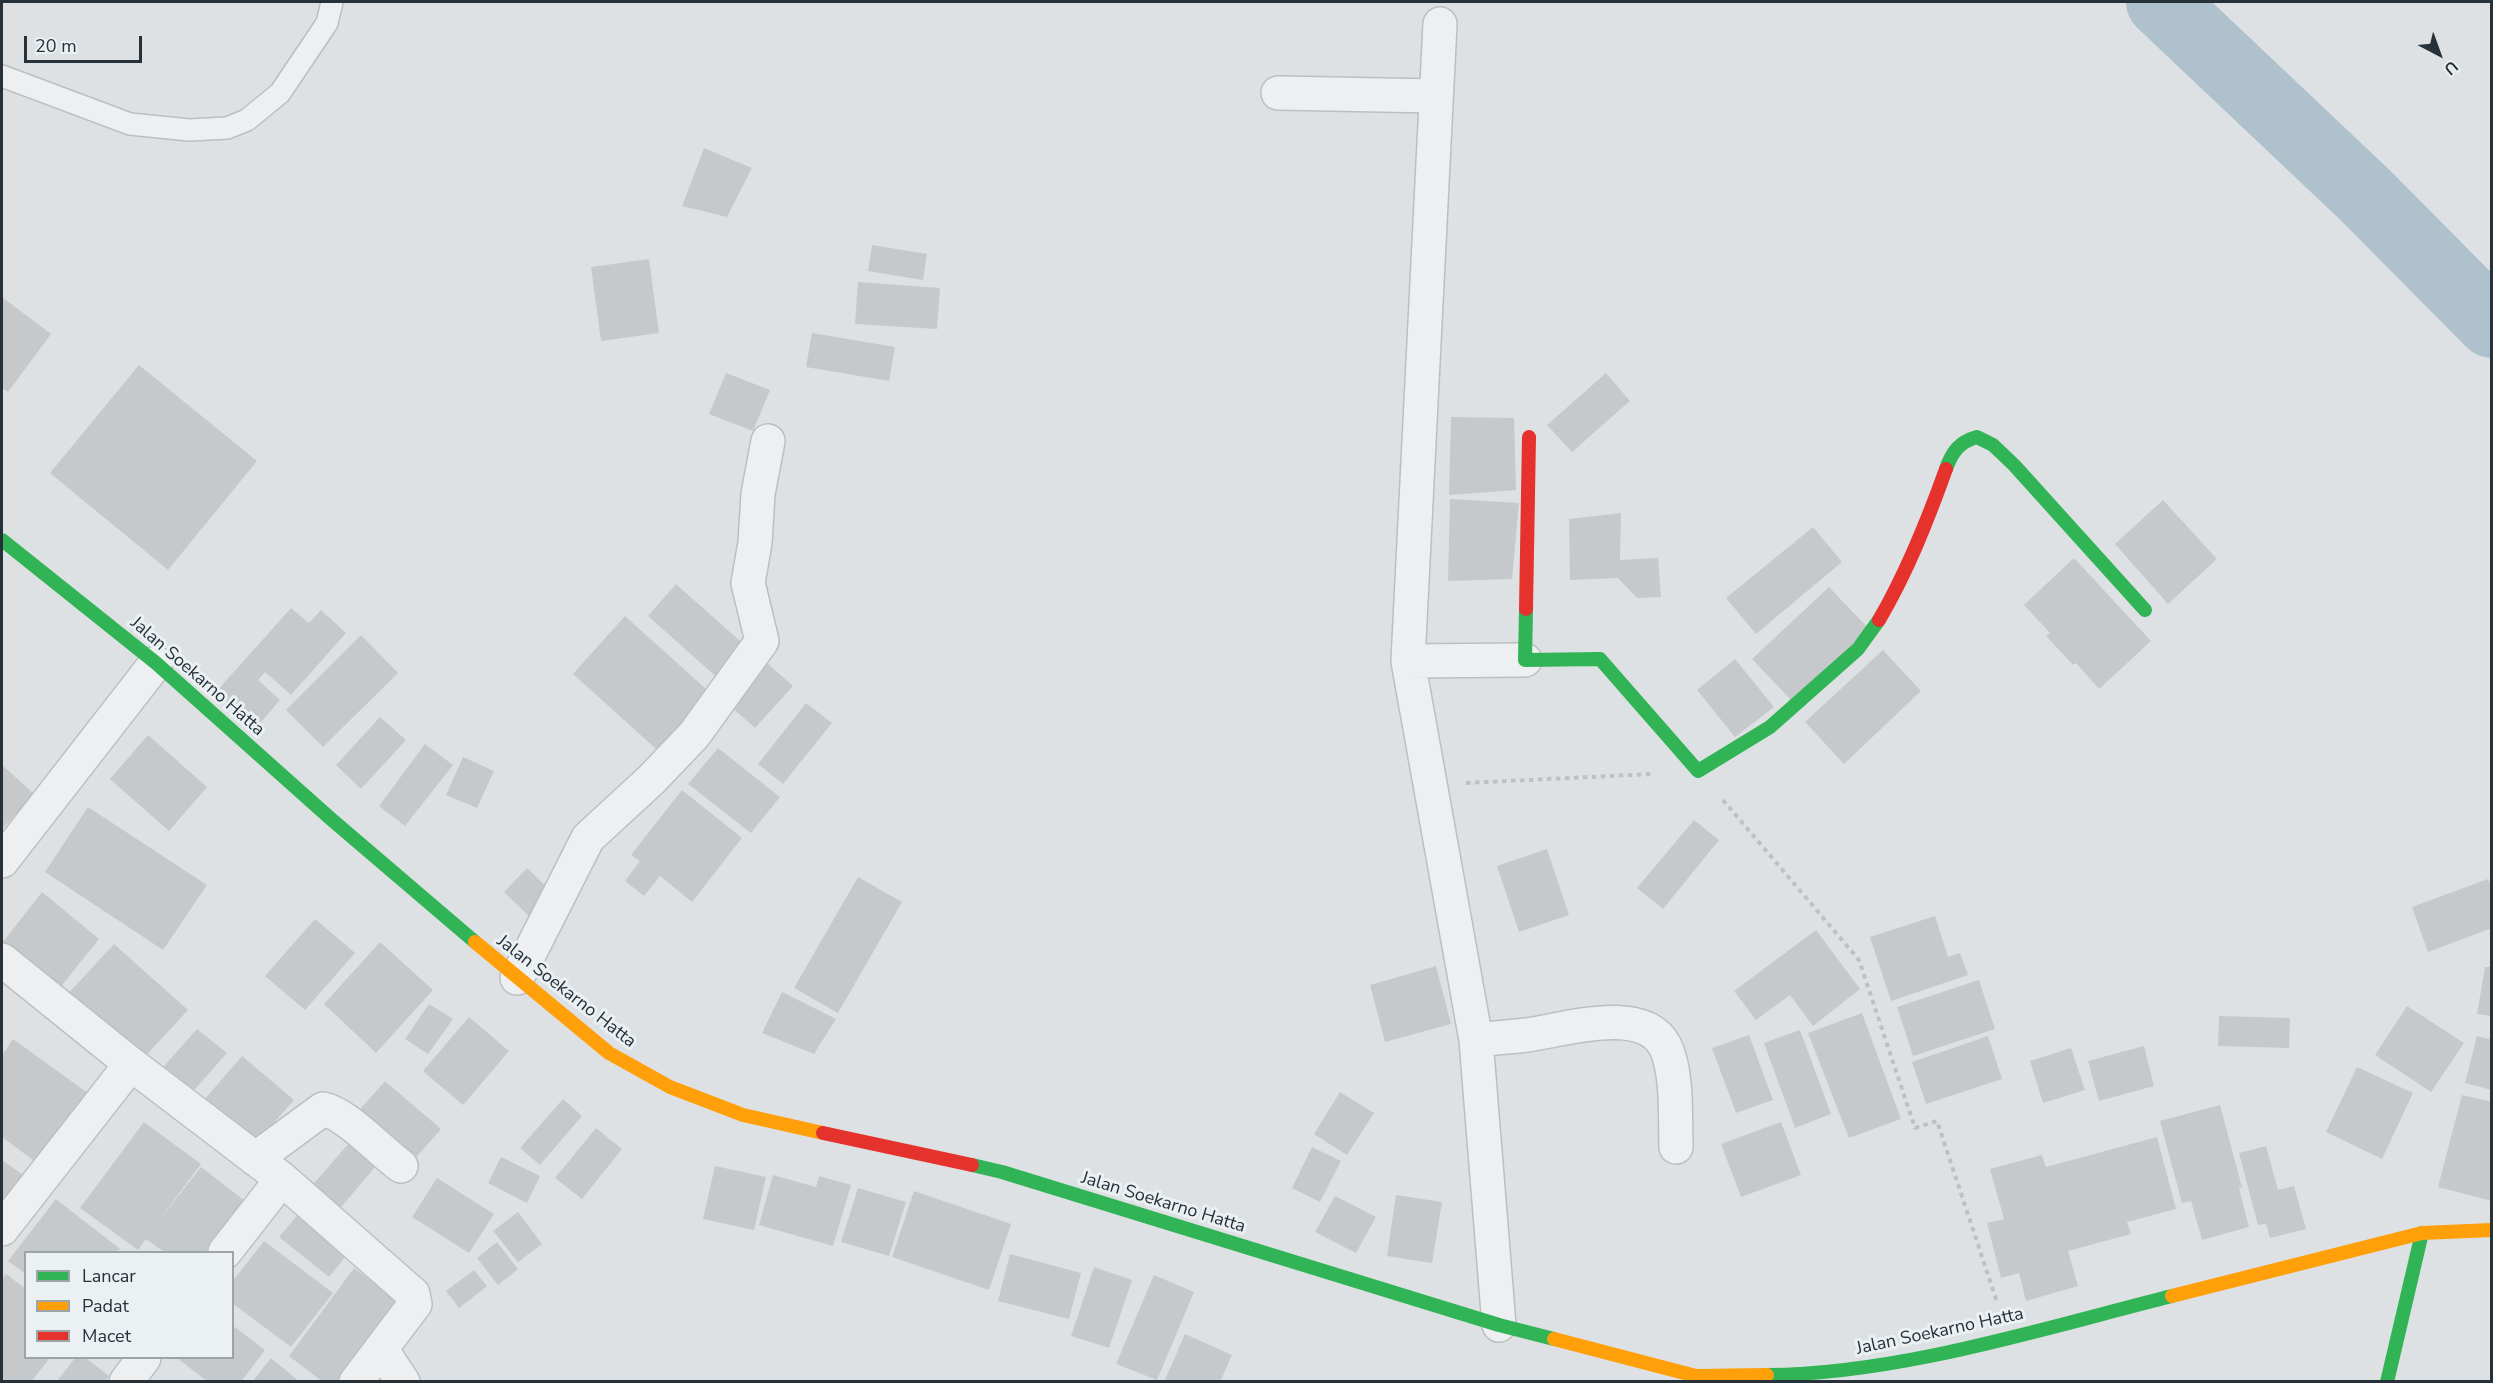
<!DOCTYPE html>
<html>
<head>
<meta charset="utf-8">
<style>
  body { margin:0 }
  #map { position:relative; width:2493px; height:1383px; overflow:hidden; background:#dee1e3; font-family:"Nunito Sans",sans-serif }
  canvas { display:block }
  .frame { position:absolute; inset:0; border:3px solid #27313a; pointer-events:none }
  .legend { position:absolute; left:24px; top:1251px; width:210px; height:108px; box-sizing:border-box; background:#ebf0f3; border:2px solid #9da4a9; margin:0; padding:8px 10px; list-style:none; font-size:18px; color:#27313a }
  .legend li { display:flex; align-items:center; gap:12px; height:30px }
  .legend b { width:30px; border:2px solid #9da4a9 }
  .north { position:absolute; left:2409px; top:24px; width:60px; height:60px; -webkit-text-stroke:4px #ebf0f3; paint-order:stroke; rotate:139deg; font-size:16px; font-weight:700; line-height:24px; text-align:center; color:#27313a }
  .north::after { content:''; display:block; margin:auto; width:21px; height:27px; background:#27313a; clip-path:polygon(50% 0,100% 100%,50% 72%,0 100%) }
  .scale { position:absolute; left:24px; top:36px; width:118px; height:27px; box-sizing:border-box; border:3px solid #27313a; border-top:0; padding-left:8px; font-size:18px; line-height:21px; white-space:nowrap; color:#27313a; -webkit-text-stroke:4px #ebf0f3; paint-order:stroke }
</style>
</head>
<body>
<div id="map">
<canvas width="2493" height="1383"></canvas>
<div class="frame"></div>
<ul class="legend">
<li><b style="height:8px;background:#30b455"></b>Lancar</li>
<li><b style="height:8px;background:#ff9f0a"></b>Padat</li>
<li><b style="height:8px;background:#e5322d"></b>Macet</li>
</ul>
<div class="north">U</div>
<div class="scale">20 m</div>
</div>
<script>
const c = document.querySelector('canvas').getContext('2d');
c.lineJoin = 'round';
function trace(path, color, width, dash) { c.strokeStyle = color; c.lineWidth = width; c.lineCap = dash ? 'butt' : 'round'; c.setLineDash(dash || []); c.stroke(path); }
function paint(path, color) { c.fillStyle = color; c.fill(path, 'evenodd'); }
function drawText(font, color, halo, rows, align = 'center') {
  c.font = font + ' "Nunito Sans",sans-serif'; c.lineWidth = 6; c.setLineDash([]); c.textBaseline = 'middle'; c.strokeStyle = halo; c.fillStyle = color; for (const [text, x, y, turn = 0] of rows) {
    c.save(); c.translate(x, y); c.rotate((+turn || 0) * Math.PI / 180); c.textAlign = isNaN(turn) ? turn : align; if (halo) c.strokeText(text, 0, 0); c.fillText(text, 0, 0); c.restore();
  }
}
trace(new Path2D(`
  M2161,2L2365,195L2492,323`), '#aec1cd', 70);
paint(new Path2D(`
  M704,148L752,168L727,217L682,206Z
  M872,245L927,254L923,280L868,271Z
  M649,259L659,333L601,341L591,267Z
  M858,282L940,288L937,329L855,324Z
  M2,297L51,334L8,392L2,388Z
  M812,333L895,347L889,381L806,367Z
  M139,365L257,461L168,570L50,473Z
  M726,373L770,390L753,431L709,414Z
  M1606,373L1630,401L1572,452L1547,425Z
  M1451,417L1514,418L1516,490L1449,495Z
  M1450,499L1519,503L1512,579L1448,581Z
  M2163,500L2217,559L2168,604L2115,544Z
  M1621,513L1620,560L1658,558L1661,597L1637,598L1618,578L1570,580L1569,519Z
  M1813,527L1842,562L1756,634L1726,598Z
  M2074,558L2151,641L2099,689L2076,663L2073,665L2046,636L2050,633L2024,605Z
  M676,584L749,649L721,681L648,616Z
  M1829,587L1869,629L1792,701L1752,659Z
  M291,608L309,623L321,610L346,633L291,695L265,672L258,680L280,700L255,729L215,693Z
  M625,616L717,699L665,757L573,674Z
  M361,635L398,673L323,747L286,710Z
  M1883,650L1921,691L1844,764L1805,722Z
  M1735,659L1774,707L1735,737L1697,690Z
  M767,663L793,686L755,728L729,705Z
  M806,703L832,723L783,784L758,764Z
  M380,717L406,740L361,789L336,765Z
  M148,735L207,787L169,831L110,779Z
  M425,744L453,765L405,826L379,806Z
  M718,748L780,797L751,833L688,784Z
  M463,757L494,771L477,808L446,795Z
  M2,765L34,794L2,829Z
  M682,790L742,838L692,902L660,876L644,896L625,881L640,861L631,855Z
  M88,807L207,885L163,950L45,872Z
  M1694,820L1719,840L1663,909L1637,888Z
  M1547,849L1569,915L1519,932L1497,866Z
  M527,868L554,894L531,918L504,892Z
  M858,877L902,902L838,1013L794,988Z
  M2488,879L2492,888V928L2428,952L2412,907Z
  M42,892L99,939L55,994L2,952V943Z
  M1935,916L1948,957L1960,953L1968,975L1891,1001L1870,937Z
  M315,919L355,953L305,1010L265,976Z
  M1816,930L1860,989L1813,1026L1790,995L1756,1020L1734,991Z
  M380,942L433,990L376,1053L324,1004Z
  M114,944L188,1010L140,1062L66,996Z
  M1436,966L1451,1024L1385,1042L1370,985Z
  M2485,967H2492V1016L2477,1014Z
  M1979,980L1995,1029L1913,1056L1897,1007Z
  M782,992L836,1019L814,1054L762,1033Z
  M429,1004L453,1019L428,1054L405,1039Z
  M2407,1006L2464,1043L2431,1092L2375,1055Z
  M1862,1013L1901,1119L1849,1138L1808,1033Z
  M2219,1016L2290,1018L2289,1048L2218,1046Z
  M469,1017L509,1051L463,1105L423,1071Z
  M197,1029L227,1053L187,1098L158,1073Z
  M1800,1030L1831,1114L1795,1128L1764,1043Z
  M1749,1035L1773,1100L1736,1113L1712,1048Z
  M1988,1036L2002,1079L1926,1104L1912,1062Z
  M2477,1036L2492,1040V1090L2465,1083Z
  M13,1039L92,1096L41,1166L2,1137V1055Z
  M2144,1046L2154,1086L2099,1101L2088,1061Z
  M2071,1048L2085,1090L2043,1103L2030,1061Z
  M242,1056L294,1100L255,1144L204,1100Z
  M2357,1067L2413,1093L2382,1159L2326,1132Z
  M385,1081L441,1129L412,1162L356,1114Z
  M1340,1092L1374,1113L1347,1155L1314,1134Z
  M2462,1095L2492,1102V1201L2438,1187Z
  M563,1099L582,1116L540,1165L520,1148Z
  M2220,1105L2242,1187L2239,1188L2249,1227L2202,1240L2191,1201L2182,1203L2160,1121Z
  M144,1122L201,1164L157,1223L201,1167L253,1207L218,1252H164L146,1239L138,1250L80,1208Z
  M1781,1122L1801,1175L1741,1197L1721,1144Z
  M596,1128L622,1149L582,1199L555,1178Z
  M2157,1137L2176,1209L2127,1222L2131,1234L2068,1251L2078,1286L2026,1301L2019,1273L2001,1278L1987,1223L2004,1219L1990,1169L2042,1155L2046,1167Z
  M350,1142L377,1165L335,1214L308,1190Z
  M2266,1146L2278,1190L2294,1186L2306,1229L2270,1238L2266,1224L2258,1225L2239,1153Z
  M1312,1147L1341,1161L1320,1202L1292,1188Z
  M501,1157L540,1176L527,1203L488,1183Z
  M2,1160L30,1180L2,1212Z
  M715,1166L766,1177L754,1230L703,1219Z
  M773,1175L816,1187L819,1176L851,1185L833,1246L759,1225Z
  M437,1178L494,1214L469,1253L412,1217Z
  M858,1188L906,1202L889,1256L841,1242Z
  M914,1191L1011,1224L989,1290L892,1257Z
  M1396,1195L1442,1202L1432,1263L1387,1256Z
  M1335,1196L1376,1217L1356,1253L1315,1232Z
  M56,1199L120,1249L116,1252H26V1274L8,1261Z
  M301,1211L350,1251L329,1277L279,1237Z
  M518,1212L542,1244L518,1262L493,1231Z
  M264,1241L333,1293L291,1347L232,1303V1282Z
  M497,1242L518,1269L498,1285L477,1258Z
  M1010,1254L1081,1273L1069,1319L998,1301Z
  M1094,1267L1132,1280L1109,1348L1071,1336Z
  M354,1268L401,1303L343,1382H323L289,1356Z
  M474,1270L487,1286L459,1308L446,1291Z
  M6,1274L26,1289V1358H50L31,1382H2V1280Z
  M1154,1275L1194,1292L1157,1380L1116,1364Z
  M232,1325L265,1350L241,1382H208L177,1358H232Z
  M1185,1334L1232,1355L1220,1382H1164Z
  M75,1358H86L109,1376L104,1382H56Z
  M271,1358L300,1382H252Z`), '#c6c9cb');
const lane = new Path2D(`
  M2,76L130,124L189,130L227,128L247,120L280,93L327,23L332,2`);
const street = new Path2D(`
  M1278,93L1435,96
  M1408,661L1440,24
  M2,861L156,663
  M2,960L131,1064L282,1179L413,1294L415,1304L356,1382
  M517,978L588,838L651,780L694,735L762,641L748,583L755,543L758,494L768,441
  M1476,1040L1408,661L1525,660
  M255,1159L323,1109C347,1114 379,1150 401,1166
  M2,1229L131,1064
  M225,1252L282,1179
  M1499,1325L1476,1040C1493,1038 1510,1037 1527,1035C1564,1030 1643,1004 1665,1046C1678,1072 1675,1118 1676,1147
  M381,1349L403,1382
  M126,1382L144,1358`);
trace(lane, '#bcbfc1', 24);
trace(street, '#bcbfc1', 36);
trace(new Path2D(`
  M1466,783L1651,774
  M1723,800L1859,960L1915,1128L1937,1121L1997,1302`), '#bdc1c3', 4, [4.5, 4.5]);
trace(lane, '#eeeff0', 21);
trace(street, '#eeeff0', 33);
trace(new Path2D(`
  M1946,469C1952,452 1959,442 1977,437L1993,445L2014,465L2145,610
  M2,540L156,663L331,819L475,942
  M1526,609L1525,660L1600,659L1698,771L1770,727L1858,649L1879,620
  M972,1165L1002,1172L1499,1325L1554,1339
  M1767,1375C1900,1374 2044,1328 2172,1296
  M2387,1382L2422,1233`), '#30b455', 14);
trace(new Path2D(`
  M475,942L609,1053L670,1087L743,1115L823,1133
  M2172,1296L2422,1233L2492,1230
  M1554,1339L1696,1376L1767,1375`), '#ff9f0a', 14);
trace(new Path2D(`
  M1526,609L1529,437
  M1879,620C1907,572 1927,522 1946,469
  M823,1133L972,1165`), '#e5322d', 14);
drawText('18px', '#27313a', '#ebf0f3', [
  ["Jalan Soekarno Hatta",197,677,41],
  ["Jalan Soekarno Hatta",566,992,38],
  ["Jalan Soekarno Hatta",1163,1203,17],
  ["Jalan Soekarno Hatta",1940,1332,-12]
]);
</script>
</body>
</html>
